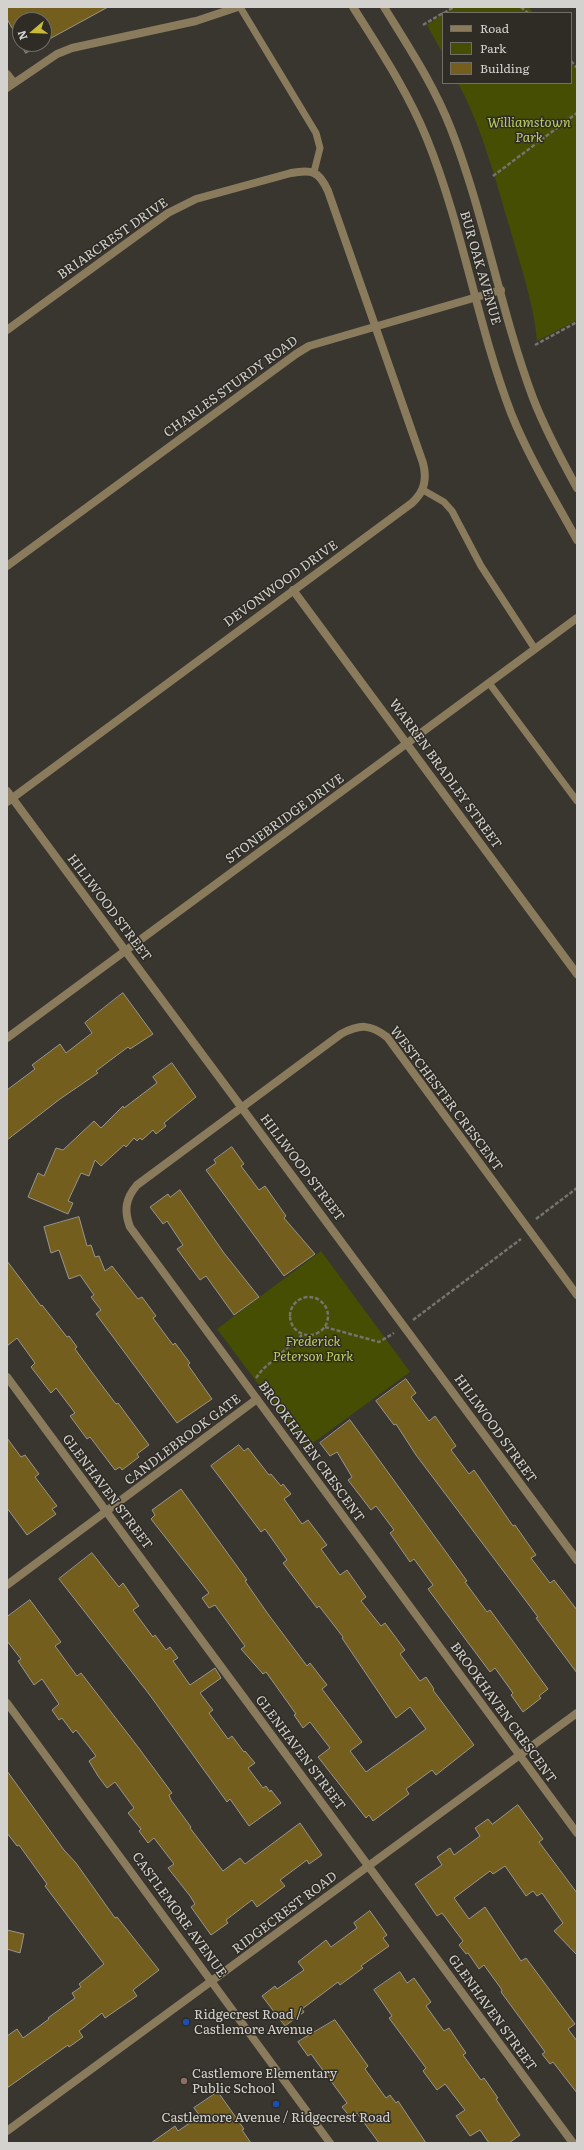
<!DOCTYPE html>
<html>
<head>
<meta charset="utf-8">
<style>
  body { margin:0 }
  #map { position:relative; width:584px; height:2150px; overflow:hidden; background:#393630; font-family:Literata,serif }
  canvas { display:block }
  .frame { position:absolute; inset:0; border:8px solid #d4d2ce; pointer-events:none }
  .legend { position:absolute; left:442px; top:12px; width:130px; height:72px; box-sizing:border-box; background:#2f2c26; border:1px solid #716e69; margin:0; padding:5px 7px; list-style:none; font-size:12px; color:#d4d2ce }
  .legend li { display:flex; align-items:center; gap:8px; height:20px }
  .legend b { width:20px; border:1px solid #716e69 }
  .north { position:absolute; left:12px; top:12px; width:40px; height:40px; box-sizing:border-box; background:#2f2c26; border:1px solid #716e69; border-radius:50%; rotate:251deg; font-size:11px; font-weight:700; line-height:16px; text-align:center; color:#d4d2ce }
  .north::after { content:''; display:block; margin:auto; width:14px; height:18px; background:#caba3a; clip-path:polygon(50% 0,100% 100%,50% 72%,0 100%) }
</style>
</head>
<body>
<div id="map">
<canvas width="584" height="2150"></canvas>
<div class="frame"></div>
<ul class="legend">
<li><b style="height:5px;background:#897b5c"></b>Road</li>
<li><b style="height:11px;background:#454e02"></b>Park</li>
<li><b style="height:11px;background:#745e1e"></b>Building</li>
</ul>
<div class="north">N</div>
</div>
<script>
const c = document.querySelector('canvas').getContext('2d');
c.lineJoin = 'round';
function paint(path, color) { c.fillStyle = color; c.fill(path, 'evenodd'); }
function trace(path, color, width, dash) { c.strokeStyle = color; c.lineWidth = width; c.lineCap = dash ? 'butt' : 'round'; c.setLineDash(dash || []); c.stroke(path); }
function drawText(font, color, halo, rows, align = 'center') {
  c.font = font + ' Literata,serif'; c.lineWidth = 3; c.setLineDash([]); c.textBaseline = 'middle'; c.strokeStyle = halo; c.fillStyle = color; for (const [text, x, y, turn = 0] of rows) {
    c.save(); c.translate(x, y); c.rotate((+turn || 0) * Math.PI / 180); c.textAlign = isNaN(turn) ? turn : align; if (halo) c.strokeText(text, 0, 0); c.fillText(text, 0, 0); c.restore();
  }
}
paint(new Path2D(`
  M452,7H529L533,13H444Z
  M443,14V54L427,25Z
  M571,62L577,70V320L537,341C534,304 521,268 511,232C496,182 483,130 458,83H571Z
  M321,1251L410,1372L306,1448L217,1329Z`), '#454e02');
const building = new Path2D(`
  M7,7H108L44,42V20H20V42L7,19Z
  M21,44H41L26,53Z
  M123,993L153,1034L130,1049L128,1047L96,1071L98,1073L60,1099L7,1140V1090L35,1069L32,1065L60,1044L66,1053L92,1033L85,1023Z
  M172,1063L196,1097L164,1123L166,1126L156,1134L153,1130L142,1140L140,1138L137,1141L134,1138L126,1147L124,1145L101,1166L95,1160L89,1176L81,1173L68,1201L73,1203L68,1214L28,1197L38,1173L44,1176L56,1148L63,1150L94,1121L101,1128L123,1106L124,1108L157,1083L153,1077Z
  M232,1147L244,1164L241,1166L259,1190L265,1186L286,1216L284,1218L315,1254L284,1276L206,1170L216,1163L214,1160Z
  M180,1190L224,1253L259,1297L234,1315L206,1276L200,1280L177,1249L183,1245L167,1221L163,1224L150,1207L168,1194L170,1197Z
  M79,1217L87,1246L91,1245L95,1257L99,1256L105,1271L112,1266L138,1299L142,1297L156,1316L153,1318L173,1345L175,1343L190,1363L188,1365L212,1399L177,1423L96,1314L101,1310L91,1297L94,1295L80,1275L69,1279L59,1250L51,1253L44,1227Z
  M7,1261L41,1306L42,1305L67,1337L69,1336L77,1347L75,1349L94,1375L116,1404L118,1403L149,1445L137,1454L139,1457L122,1470L120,1467L115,1470L90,1437L87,1439L70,1416L75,1413L56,1388L51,1393L31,1367L35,1363L17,1338L7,1346Z
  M406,1379L416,1393L411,1397L429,1421L435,1416L456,1446L451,1450L469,1474L474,1470L513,1526L515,1525L536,1555L531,1558L550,1583L554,1580L577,1610V1673L536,1618L538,1617L416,1455L396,1424L394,1425L376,1401Z
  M350,1420L467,1581L465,1582L487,1612L490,1610L548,1689L539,1696L541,1698L523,1712L511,1695L513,1693L495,1668L490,1672L428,1589L433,1585L414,1559L410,1562L390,1533L394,1530L376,1506L371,1510L348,1480L352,1477L337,1452L330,1456L320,1443Z
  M7,1438L21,1457L25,1455L39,1474L35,1477L57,1506L52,1509L56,1514L27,1535L7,1508Z
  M239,1445L244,1451L248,1448L269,1475L271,1474L281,1486L283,1484L291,1494L284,1499L302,1524L308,1520L327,1545L321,1549L340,1575L347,1570L366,1597L361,1601L381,1626L385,1623L405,1650L400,1654L420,1681L426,1677L434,1689L433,1690L474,1745L436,1775L432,1770L406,1789L409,1794L373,1821L369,1815L366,1818L318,1757L330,1748L310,1722L303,1728L294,1715L296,1714L266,1672L263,1674L241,1649L245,1646L215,1605L209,1608L202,1598L209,1593L151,1519L155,1515L152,1510L181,1489L247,1580L245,1581L268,1614L307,1666L310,1663L327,1685L322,1689L362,1742L350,1751L366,1772L426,1729L410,1707L396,1718L342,1638L343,1637L319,1606L317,1608L283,1563L287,1560L265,1529L261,1532L211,1466Z
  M92,1553L119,1587L123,1583L139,1606L133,1610L153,1637L155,1635L166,1650L170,1647L178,1658L173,1661L190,1685L215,1668L221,1678L200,1693L213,1710L209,1713L228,1739L232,1736L244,1752L245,1751L255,1763L248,1768L263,1788L266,1786L270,1792L271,1790L281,1803L249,1826L230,1799L227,1802L149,1694L59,1579Z
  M30,1600L61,1642L55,1646L77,1676L81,1673L138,1747L172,1793L169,1795L171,1800L191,1827L190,1828L223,1871L240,1858L245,1864L300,1823L322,1855L309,1864L307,1860L280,1880L285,1886L257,1907L252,1900L226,1920L228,1923L211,1935L191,1907L195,1904L190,1896L168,1868L174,1864L154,1838L148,1843L139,1831L141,1829L128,1813L134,1808L115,1782L107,1788L98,1776L89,1761L96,1756L76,1730L73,1733L62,1718L59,1720L52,1710L59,1704L42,1679L34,1685L18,1661L21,1659L7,1641V1617Z
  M7,1771L64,1850L76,1863L115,1918L117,1917L159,1970L133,1990L137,1996L105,2018L102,2013L79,2031L83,2037L69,2047L68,2045L7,2088V2036L17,2029L23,2038L49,2019L48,2018L75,1998L72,1993L81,1987L79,1984L104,1964L45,1886L47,1884L19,1845L17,1846L7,1833Z
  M518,1805L543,1839L539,1842L577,1893V1955L554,1931L563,1923L542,1893L537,1896L533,1891L526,1896L505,1866L493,1874L490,1871L454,1898L469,1919L485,1907L521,1961L526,1958L575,2024L568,2029L577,2041V2093L553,2062L550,2064L542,2054L545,2052L501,1992L502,1990L484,1965L479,1969L468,1953L466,1954L459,1945L463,1941L442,1913L437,1916L415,1884L442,1865L437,1857L450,1848L454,1855L480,1836L475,1828L488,1819L492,1824Z
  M370,1911L387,1935L383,1938L389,1946L361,1966L363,1968L340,1985L338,1982L302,2009L304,2012L285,2026L262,1996L275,1986L277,1989L304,1970L298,1962L326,1940L331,1947L357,1928L354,1923Z
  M7,1930L24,1934L20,1953L7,1949Z
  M400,1972L407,1983L414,1978L431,2002L426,2006L444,2031L449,2028L466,2053L463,2055L481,2080L484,2078L498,2098L496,2099L520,2135L509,2143H489L480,2130L470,2136L456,2116L465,2110L445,2084L437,2090L423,2071L426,2068L389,2018L392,2016L374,1990Z
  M335,2020L368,2066L365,2069L386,2098L390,2095L396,2103L398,2101L426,2143H379L357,2113L351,2118L342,2107L347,2103L311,2054L308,2056L298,2042Z
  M218,2092L244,2129L242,2130L251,2143H151L175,2126L178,2131L200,2116L194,2108Z`);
paint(building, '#745e1e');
trace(building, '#98958d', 1);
trace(new Path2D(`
  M521,7L528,13
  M444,13L454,7
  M423,25L443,13
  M571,61L577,68
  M493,176L577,113
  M535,345L577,322
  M536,1219L577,1188
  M290 1316a19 19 0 1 1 38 0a19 19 0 1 1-38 0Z
  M413,1320L521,1239
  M325,1327L379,1342L394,1333
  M256,1378L262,1370L302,1335`), '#75736d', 2.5, [4, 2]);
trace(new Path2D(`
  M240,7L316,133L320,148L314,172
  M423,490L444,502L452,511L481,566L535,649
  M489,683L577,801`), '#897b5c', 7);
trace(new Path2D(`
  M7,74L14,83
  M7,88L57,54L72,48L196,21L238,7
  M7,330L168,213L196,199L291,173C312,169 319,171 328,191L423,463C427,479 425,491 412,503L7,802
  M7,566L296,354L309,346L501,290
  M293,590L577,974
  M7,791L577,1560
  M577,1295L387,1037C370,1024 360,1024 341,1034L137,1185C125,1199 124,1211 130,1227L577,1833
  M7,1377L573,2143
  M7,1585L257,1399
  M7,2131L577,1713`), '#897b5c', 8);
trace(new Path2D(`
  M353,7C380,50 408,92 427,139C463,228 477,324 511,413C529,458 554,498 577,540
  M384,7C408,46 434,85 451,129C485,216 500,310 533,398C545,429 561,459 577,488
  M7,1038L577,618
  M7,1703L330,2143`), '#897b5c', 8);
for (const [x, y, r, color] of [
  [186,2022,4,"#1a4fb4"],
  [184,2081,4,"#8d6e63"],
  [276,2104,4,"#1a4fb4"]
]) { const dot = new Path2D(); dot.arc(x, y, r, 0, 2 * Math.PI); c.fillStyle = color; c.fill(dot); trace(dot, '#2f2c26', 1.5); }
drawText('italic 13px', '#bdcf60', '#2f2c26', [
  ["Williamstown",529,123],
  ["Park",529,138],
  ["Frederick",313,1342],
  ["Peterson Park",313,1357]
]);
drawText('13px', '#d4d2ce', '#2f2c26', [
  ["BRIARCREST DRIVE",113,239,-35],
  ["BUR OAK AVENUE",480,268,74],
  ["CHARLES STURDY ROAD",231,387,-36],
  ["DEVONWOOD DRIVE",281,584,-36],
  ["WARREN BRADLEY STREET",445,774,54],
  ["STONEBRIDGE DRIVE",285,819,-36],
  ["HILLWOOD STREET",109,908,53],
  ["WESTCHESTER CRESCENT",446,1099,53],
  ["HILLWOOD STREET",302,1168,53],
  ["HILLWOOD STREET",495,1429,54],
  ["CANDLEBROOK GATE",183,1440,-37],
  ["BROOKHAVEN CRESCENT",311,1452,54],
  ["GLENHAVEN STREET",107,1492,53],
  ["BROOKHAVEN CRESCENT",503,1713,54],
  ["GLENHAVEN STREET",300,1753,53],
  ["RIDGECREST ROAD",285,1913,-37],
  ["CASTLEMORE AVENUE",179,1915,54],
  ["GLENHAVEN STREET",492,2013,54]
]);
drawText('13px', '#d4d2ce', '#2f2c26', [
  ["Ridgecrest Road /",194,2015],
  ["Castlemore Avenue",194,2030],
  ["Castlemore Elementary",192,2074],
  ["Public School",192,2089],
  ["Castlemore Avenue / Ridgecrest Road",276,2118,"center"]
], 'left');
</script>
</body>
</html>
